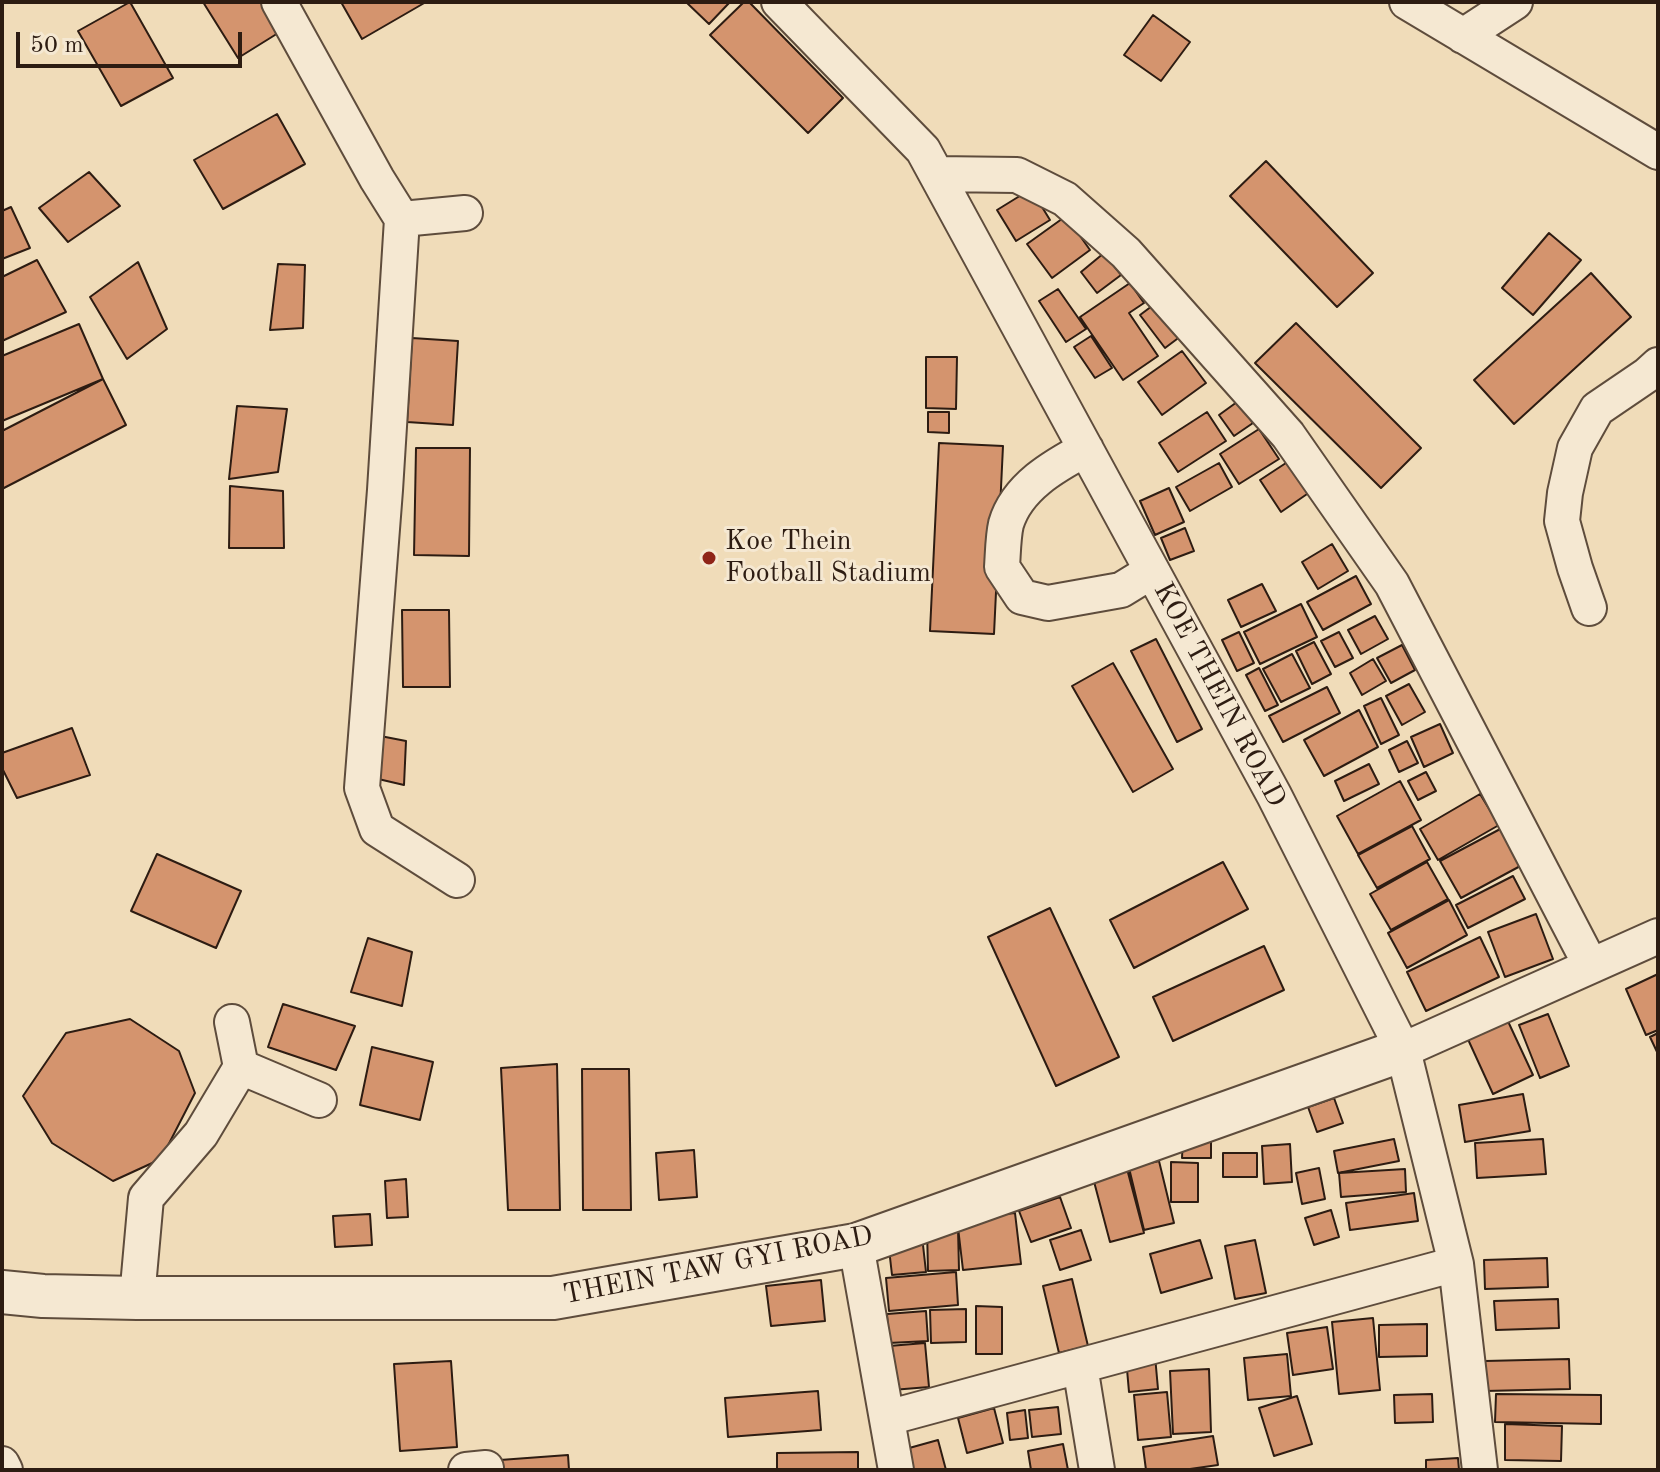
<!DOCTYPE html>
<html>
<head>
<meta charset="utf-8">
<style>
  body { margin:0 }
  #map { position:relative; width:1660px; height:1472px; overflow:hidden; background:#f0dcb9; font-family:"Old Standard TT",serif }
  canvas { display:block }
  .frame { position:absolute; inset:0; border:4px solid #2d1c12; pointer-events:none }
  .scale { position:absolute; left:16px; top:32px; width:226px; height:36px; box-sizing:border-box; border:4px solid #2d1c12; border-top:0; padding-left:10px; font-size:24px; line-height:28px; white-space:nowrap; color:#2d1c12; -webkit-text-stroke:6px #f5e8d2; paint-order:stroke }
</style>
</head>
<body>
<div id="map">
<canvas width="1660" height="1472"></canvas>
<div class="frame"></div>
<div class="scale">50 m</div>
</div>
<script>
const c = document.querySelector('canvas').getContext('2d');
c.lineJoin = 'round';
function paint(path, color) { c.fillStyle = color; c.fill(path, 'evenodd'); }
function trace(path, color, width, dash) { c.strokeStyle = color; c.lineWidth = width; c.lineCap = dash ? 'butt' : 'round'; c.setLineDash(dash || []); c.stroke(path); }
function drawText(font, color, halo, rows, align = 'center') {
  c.font = font + ' "Old Standard TT",serif'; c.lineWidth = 6; c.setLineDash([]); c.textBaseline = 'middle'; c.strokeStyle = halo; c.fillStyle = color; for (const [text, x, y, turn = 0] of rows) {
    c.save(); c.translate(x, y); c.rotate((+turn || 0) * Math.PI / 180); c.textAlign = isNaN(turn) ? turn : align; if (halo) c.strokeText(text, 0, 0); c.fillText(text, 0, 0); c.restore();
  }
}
const building = new Path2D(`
  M130,2L173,78L121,106L78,31Z
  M203,2H266L283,30L238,58Z
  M341,2H426L362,39Z
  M686,2H730L709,24Z
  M744,2H749L843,98L808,133L710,35Z
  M1153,15L1190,42L1161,81L1124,55Z
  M277,114L305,164L223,209L194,160Z
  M1266,161L1373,273L1337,307L1230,196Z
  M89,172L120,206L68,242L39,208Z
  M1031,189L1050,220L1016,241L997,210Z
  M11,207L30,248L2,259V211Z
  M1066,216L1090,250L1052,278L1027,244Z
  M1549,233L1581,260L1533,315L1502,288Z
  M1104,253L1121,275L1097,293L1081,272Z
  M37,260L66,312L2,341V277Z
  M138,262L167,329L127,359L90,297Z
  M278,264L305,265L303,328L270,330Z
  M1591,273L1631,317L1514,424L1474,380Z
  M1130,283L1144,303L1129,313L1158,356L1123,380L1080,317Z
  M1058,289L1086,329L1066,342L1039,301Z
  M1156,303L1181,336L1165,348L1140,315Z
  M1296,323L1421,448L1381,488L1255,363Z
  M79,324L103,379L2,421V356Z
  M1091,336L1112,368L1095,378L1074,347Z
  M412,338L458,341L453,425L407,422Z
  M1182,351L1206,383L1162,415L1138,382Z
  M926,357H957L956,409L926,408Z
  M103,379L126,425L2,489V431Z
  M1237,402L1253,423L1234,436L1219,415Z
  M237,406L287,409L278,472L229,479Z
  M928,412H949V433L928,432Z
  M1207,412L1226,441L1178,472L1159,443Z
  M1259,429L1279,459L1239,484L1220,454Z
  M939,443L1003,446L994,634L930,631Z
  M416,448H470L469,556L414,555Z
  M1289,461L1310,492L1281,512L1260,480Z
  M1219,463L1232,487L1190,511L1176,487Z
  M230,486L283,491L284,548H229Z
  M1169,488L1184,522L1155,535L1140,501Z
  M1185,528L1194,551L1170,560L1161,538Z
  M1332,544L1348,571L1318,589L1302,562Z
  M1356,576L1371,604L1323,630L1307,602Z
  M1262,584L1276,611L1241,627L1228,600Z
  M1301,604L1317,637L1260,664L1244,632Z
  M402,610H449L450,687H403Z
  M1375,616L1388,639L1361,654L1348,630Z
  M1239,632L1254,663L1237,671L1222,640Z
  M1339,632L1353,658L1335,667L1321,641Z
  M1156,639L1202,729L1177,742L1131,651Z
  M1314,642L1331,674L1312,684L1296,651Z
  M1402,645L1415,670L1391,683L1377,658Z
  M1292,654L1310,688L1281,702L1263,669Z
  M1373,659L1386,681L1362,695L1350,673Z
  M1113,663L1173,769L1133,792L1072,686Z
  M1259,668L1278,705L1265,711L1246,675Z
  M1409,684L1425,712L1402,725L1386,696Z
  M1327,687L1340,713L1283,742L1269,716Z
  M1381,698L1399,735L1381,744L1364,706Z
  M1359,710L1378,747L1324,776L1304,740Z
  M1440,724L1453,753L1424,767L1411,737Z
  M72,728L90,775L17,798L2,768V753Z
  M370,734L406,741L404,785L374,778Z
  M1407,741L1418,763L1399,772L1389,750Z
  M1369,764L1379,784L1344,801L1335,781Z
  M1426,772L1436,791L1418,800L1408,781Z
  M1400,781L1421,820L1358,854L1337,816Z
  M1480,794L1499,825L1438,860L1420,829Z
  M1412,826L1430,859L1377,888L1358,855Z
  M1504,827L1524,864L1461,898L1440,861Z
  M157,854L241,891L216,948L131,911Z
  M1223,862L1248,909L1134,968L1110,920Z
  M1427,862L1448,899L1391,930L1370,894Z
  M1513,876L1525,899L1468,928L1456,905Z
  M1449,900L1467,935L1407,968L1388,933Z
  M1050,908L1119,1057L1056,1086L988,937Z
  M1536,914L1553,959L1505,977L1488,932Z
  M1480,937L1499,977L1426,1011L1407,972Z
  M368,938L412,952L402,1006L351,992Z
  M1264,946L1284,990L1173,1041L1153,997Z
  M1658,974V1030L1646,1035L1626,989Z
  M283,1004L355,1026L336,1070L268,1047Z
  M1548,1014L1569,1066L1540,1078L1519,1025Z
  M1506,1017L1533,1075L1493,1094L1466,1035Z
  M130,1019L179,1051L195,1093L161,1159L113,1181L52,1143L23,1096L66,1033Z
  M1658,1033V1054L1650,1037Z
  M372,1047L433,1062L420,1120L360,1105Z
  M557,1064L560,1210H508L501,1068Z
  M582,1069H629L631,1210H583Z
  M1523,1094L1530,1131L1465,1142L1459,1105Z
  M1334,1098L1343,1123L1317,1132L1308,1107Z
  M1183,1136H1211V1158H1182Z
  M1394,1139L1399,1161L1338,1173L1334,1151Z
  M1543,1139L1546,1174L1477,1178L1475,1143Z
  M1290,1144L1292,1182L1264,1184L1262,1146Z
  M694,1150L697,1197L659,1200L656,1153Z
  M1223,1153H1257V1177H1223Z
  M1159,1161L1174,1223L1144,1230L1129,1168Z
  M1171,1162L1198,1163V1202H1171Z
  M1126,1165L1144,1233L1110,1242L1092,1174Z
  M1319,1168L1325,1199L1302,1204L1296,1173Z
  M1405,1169L1406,1192L1341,1197L1339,1173Z
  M406,1179L408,1217L387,1218L385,1181Z
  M1414,1193L1418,1221L1350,1230L1346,1203Z
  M1060,1197L1071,1228L1031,1242L1019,1211Z
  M1331,1210L1339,1237L1314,1245L1305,1218Z
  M1015,1213L1021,1264L963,1270L957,1219Z
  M370,1214L372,1245L335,1247L333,1216Z
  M958,1228L959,1270L928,1271L927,1229Z
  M1081,1230L1091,1260L1060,1270L1050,1240Z
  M922,1236L926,1272L892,1275L888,1240Z
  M1200,1240L1212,1278L1161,1293L1150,1254Z
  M1255,1240L1266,1293L1235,1299L1225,1246Z
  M1547,1258L1548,1287L1485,1289L1484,1260Z
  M956,1272L958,1305L889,1311L886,1278Z
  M1072,1279L1088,1346L1059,1353L1043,1286Z
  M821,1280L825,1321L771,1326L766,1286Z
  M1558,1299L1559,1328L1496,1330L1494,1301Z
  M976,1306L1002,1307V1354H976Z
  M966,1309V1342L931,1343L930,1310Z
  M926,1311L928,1341L889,1343L887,1314Z
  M1373,1318L1380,1390L1339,1394L1332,1322Z
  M1427,1324V1356L1379,1357V1325Z
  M1327,1327L1333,1369L1293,1375L1287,1333Z
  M925,1343L929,1387L892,1390L889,1346Z
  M1287,1354L1291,1396L1248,1400L1244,1358Z
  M1155,1356L1158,1389L1129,1392L1126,1358Z
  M1569,1359L1570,1389L1485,1391V1361Z
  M451,1361L457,1447L400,1451L394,1364Z
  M1209,1369L1211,1432L1173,1434L1170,1371Z
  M818,1391L821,1430L728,1437L725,1398Z
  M1167,1392L1171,1437L1138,1440L1134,1395Z
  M1432,1394L1433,1422L1395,1423L1394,1395Z
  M1496,1394L1601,1395V1424L1495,1422Z
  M1297,1396L1312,1444L1274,1456L1259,1408Z
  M1058,1407L1061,1434L1032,1437L1029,1410Z
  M994,1408L1003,1443L967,1453L958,1418Z
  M1025,1410L1028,1438L1010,1440L1007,1413Z
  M1505,1424L1562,1426L1561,1461L1505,1460Z
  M1213,1436L1218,1465L1183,1470H1146L1143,1447Z
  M938,1440L946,1470H908L902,1450Z
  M1063,1444L1068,1470H1031L1028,1451Z
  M858,1452V1470H777V1453Z
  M568,1455L569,1470H500V1460Z
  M1458,1458L1459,1470H1426V1460Z`);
paint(building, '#d4946e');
trace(building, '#2d1c12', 2);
const minor = new Path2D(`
  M279,2L377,179L402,219L465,213
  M779,2L923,150L1274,795L1403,1050L1456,1264L1480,1470
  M1407,2L1658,152
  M1463,36L1515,2
  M936,174L1017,175L1065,199L1126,253L1288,435L1392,584L1591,966
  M402,219L385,490L362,788L377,829L457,880
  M1086,449C1054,466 1017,487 1006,524C1003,537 1003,553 1002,567L1022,597L1048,603L1121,590L1152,571
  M1589,608L1575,568L1562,521L1565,493L1575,448L1597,409L1647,375L1658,365
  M1403,1050L1658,936
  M241,1067L319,1100
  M856,1245L896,1470
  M137,1298L146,1198L201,1134L241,1067L232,1022
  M1080,1366L1097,1470
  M887,1418L1456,1264
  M2,1464L5,1470
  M466,1470L486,1468`);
const tertiary = new Path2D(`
  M2,1292L43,1296L137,1298H553L856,1245L1403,1050`);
trace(minor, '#5e4c3c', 38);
trace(tertiary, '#5e4c3c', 46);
trace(minor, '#f5e8d2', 34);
trace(tertiary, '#f5e8d2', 42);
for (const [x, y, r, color] of [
  [709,558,8,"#8f2418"]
]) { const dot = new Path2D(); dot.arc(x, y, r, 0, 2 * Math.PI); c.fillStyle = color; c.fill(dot); trace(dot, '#f5e8d2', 3); }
drawText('28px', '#2d1c12', '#f5e8d2', [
  ["Koe Thein",725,542],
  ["Football Stadium",725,574]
], 'left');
drawText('28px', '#2d1c12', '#f5e8d2', [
  ["KOE THEIN ROAD",1219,695,62],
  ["THEIN TAW GYI ROAD",718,1266,-11]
]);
</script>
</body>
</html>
